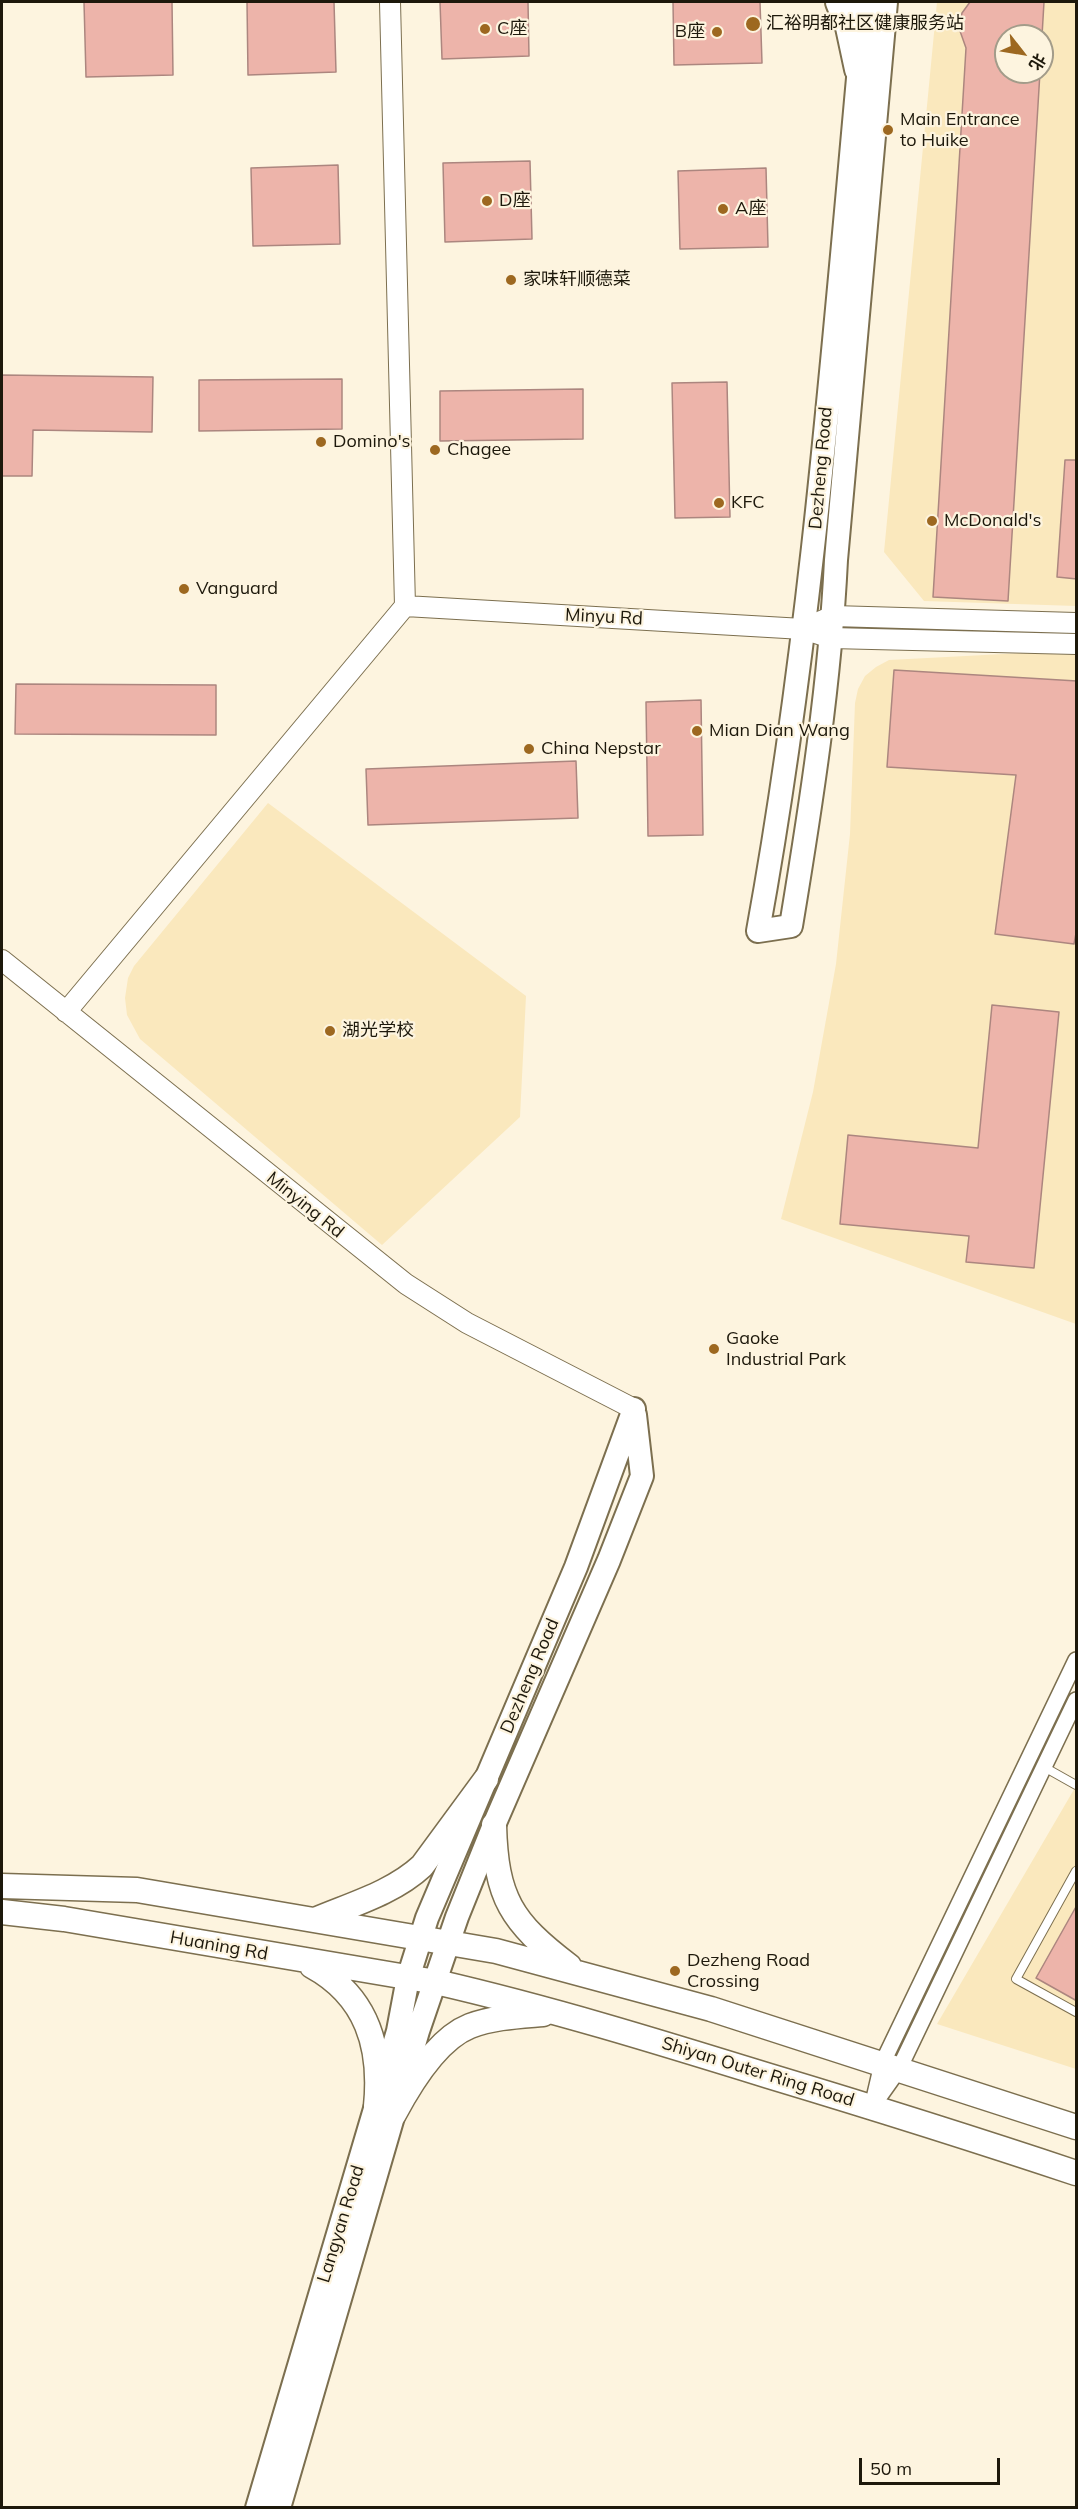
<!DOCTYPE html>
<html>
<head>
<meta charset="utf-8">
<style>
  body { margin:0 }
  #map { position:relative; width:1078px; height:2509px; overflow:hidden; background:#fdf4df; font-family:Mulish,"Noto Sans SC",sans-serif }
  canvas { display:block }
  .frame { position:absolute; inset:0; border:3px solid #1d180b; pointer-events:none }
  .north { position:absolute; left:994px; top:24px; width:60px; height:60px; box-sizing:border-box; background:#fdf4df; border:2px solid #a39c8a; border-radius:50%; rotate:121deg; font-size:16px; font-weight:700; line-height:24px; text-align:center; color:#1d180b }
  .north::after { content:''; display:block; margin:auto; width:21px; height:27px; background:#9d6820; clip-path:polygon(50% 0,100% 100%,50% 72%,0 100%) }
  .scale { position:absolute; left:859px; top:2458px; width:141px; height:27px; box-sizing:border-box; border:3px solid #1d180b; border-top:0; padding-left:8px; font-size:18px; line-height:21px; white-space:nowrap; color:#1d180b; -webkit-text-stroke:4px #fdf4df; paint-order:stroke }
</style>
</head>
<body>
<div id="map">
<canvas width="1078" height="2509"></canvas>
<div class="frame"></div>
<div class="north">北</div>
<div class="scale">50 m</div>
</div>
<script>
const c = document.querySelector('canvas').getContext('2d');
c.lineJoin = 'round';
function paint(path, color) { c.fillStyle = color; c.fill(path, 'evenodd'); }
function trace(path, color, width, dash) { c.strokeStyle = color; c.lineWidth = width; c.lineCap = dash ? 'butt' : 'round'; c.setLineDash(dash || []); c.stroke(path); }
function drawText(font, color, halo, rows, align = 'center') {
  c.font = font + ' Mulish,"Noto Sans SC",sans-serif'; c.lineWidth = 4.5; c.setLineDash([]); c.textBaseline = 'middle'; c.strokeStyle = halo; c.fillStyle = color; for (const [text, x, y, turn = 0] of rows) {
    c.save(); c.translate(x, y); c.rotate((+turn || 0) * Math.PI / 180); c.textAlign = isNaN(turn) ? turn : align; if (halo) c.strokeText(text, 0, 0); c.fillText(text, 0, 0); c.restore();
  }
}
paint(new Path2D(`
  M937,2H1076V606L924,601L884,552ZM1006,36H1042V72H1006Z
  M1023,653L1076,655V1324L781,1219L813,1092L836,964L850,834L855,703L858,689L865,676L876,667L889,660Z
  M268,803L526,996L520,1117L382,1245L140,1039L127,1015L125,998L128,978L134,966Z
  M1076,1786V2069L937,2024Z`), '#fae8bd');
const building = new Path2D(`
  M84,2H172L173,75L86,77Z
  M247,2H334L336,72L248,75Z
  M440,2H528L529,56L442,59Z
  M673,2H760L762,63L674,65Z
  M970,2H1044L1042,36H1006V72H1040L1008,601L933,597L966,48L960,31V22L962,13Z
  M530,161L532,239L445,242L443,163Z
  M338,165L340,244L253,246L251,168Z
  M766,168L768,247L680,249L678,171Z
  M2,375L153,377L152,432L33,430L32,476H2Z
  M342,379V429L199,431V380Z
  M727,382L730,517L675,518L672,383Z
  M583,389V439L440,441V391Z
  M1065,460H1077V579L1057,577Z
  M894,670L1077,681V928L1074,944L995,934L1016,775L887,767Z
  M16,684L216,685V735L15,734Z
  M701,700L703,835L648,836L646,702Z
  M576,761L578,818L368,825L366,769Z
  M992,1005L1059,1012L1034,1268L966,1262L969,1236L840,1224L848,1135L978,1148Z
  M1077,1905V2001L1036,1978Z`);
paint(building, '#edb4aa');
trace(building, '#ac867f', 1.5);
const service = new Path2D(`
  M1044,1767L1076,1785
  M1076,1871L1016,1979L1076,2012`);
const minor = new Path2D(`
  M877,2100L899,2069L1076,1700
  M872,2107L882,2064L1076,1660`);
const tertiary = new Path2D(`
  M405,606L803,629L831,638L1076,644
  M819,622L833,616L1076,623
  M2,960L406,1284L467,1323L634,1409
  M66,1012L405,606L390,2`);
const secondary = new Path2D(`
  M865,2C836,312 814,624 758,931L791,926C811,805 830,683 836,560L886,2
  M257,2508L398,2031L408,1978L427,1918L576,1567L634,1409
  M279,2508L418,2031L457,1917L494,1825L609,1560L642,1476L635,1415`);
const primary = new Path2D(`
  M494,1825C496,1898 511,1922 569,1966
  M2,1886L137,1890L496,1951L711,2009L1076,2127
  M2,1912L64,1919L436,1982C549,2008 659,2042 769,2076C872,2107 974,2139 1076,2173
  M315,1920C350,1905 393,1893 422,1866L486,1779
  M312,1966C367,1996 382,2047 376,2106
  M394,2114C410,2084 437,2039 470,2026C493,2017 519,2016 543,2014`);
const motorway = new Path2D(`
  M840,2L850,27L859,69`);
trace(service, '#7c6f4f', 10);
trace(minor, '#7c6f4f', 18);
trace(tertiary, '#7c6f4f', 22);
trace(secondary, '#7c6f4f', 26);
trace(primary, '#7c6f4f', 27);
trace(motorway, '#7c6f4f', 32);
trace(service, '#fff', 8);
trace(minor, '#fff', 15);
trace(tertiary, '#fff', 20);
trace(secondary, '#fff', 22);
trace(primary, '#fff', 24);
trace(motorway, '#fff', 28);
for (const [x, y, r, color] of [
  [753,24,8,"#9d6820"],
  [485,29,6,"#9d6820"],
  [717,32,6,"#9d6820"],
  [888,130,6,"#9d6820"],
  [487,201,6,"#9d6820"],
  [723,209,6,"#9d6820"],
  [511,280,6,"#9d6820"],
  [321,442,6,"#9d6820"],
  [435,450,6,"#9d6820"],
  [719,503,6,"#9d6820"],
  [932,521,6,"#9d6820"],
  [184,589,6,"#9d6820"],
  [697,731,6,"#9d6820"],
  [529,749,6,"#9d6820"],
  [330,1031,6,"#9d6820"],
  [714,1349,6,"#9d6820"],
  [675,1971,6,"#9d6820"]
]) { const dot = new Path2D(); dot.arc(x, y, r, 0, 2 * Math.PI); c.fillStyle = color; c.fill(dot); trace(dot, '#fdf4df', 2); }
drawText('18px', '#1d180b', '#fdf4df', [
  ["汇裕明都社区健康服务站",766,24],
  ["C座",497,29],
  ["B座",705,32,"right"],
  ["Main Entrance",900,120],
  ["to Huike",900,141],
  ["D座",499,201],
  ["A座",735,209],
  ["家味轩顺德菜",523,280],
  ["Domino's",333,442],
  ["Chagee",447,450],
  ["KFC",731,503],
  ["McDonald's",944,521],
  ["Vanguard",196,589],
  ["Mian Dian Wang",709,731],
  ["China Nepstar",541,749],
  ["湖光学校",342,1031],
  ["Gaoke",726,1339],
  ["Industrial Park",726,1360],
  ["Dezheng Road",687,1961],
  ["Crossing",687,1982]
], 'left');
drawText('18px', '#1d180b', '#fdf4df', [
  ["Dezheng Road",821,468,-85],
  ["Minyu Rd",604,617,3],
  ["Minying Rd",305,1205,39],
  ["Dezheng Road",530,1676,-67],
  ["Huaning Rd",219,1946,10],
  ["Shiyan Outer Ring Road",758,2072,17],
  ["Langyan Road",341,2224,-73]
]);
</script>
</body>
</html>
